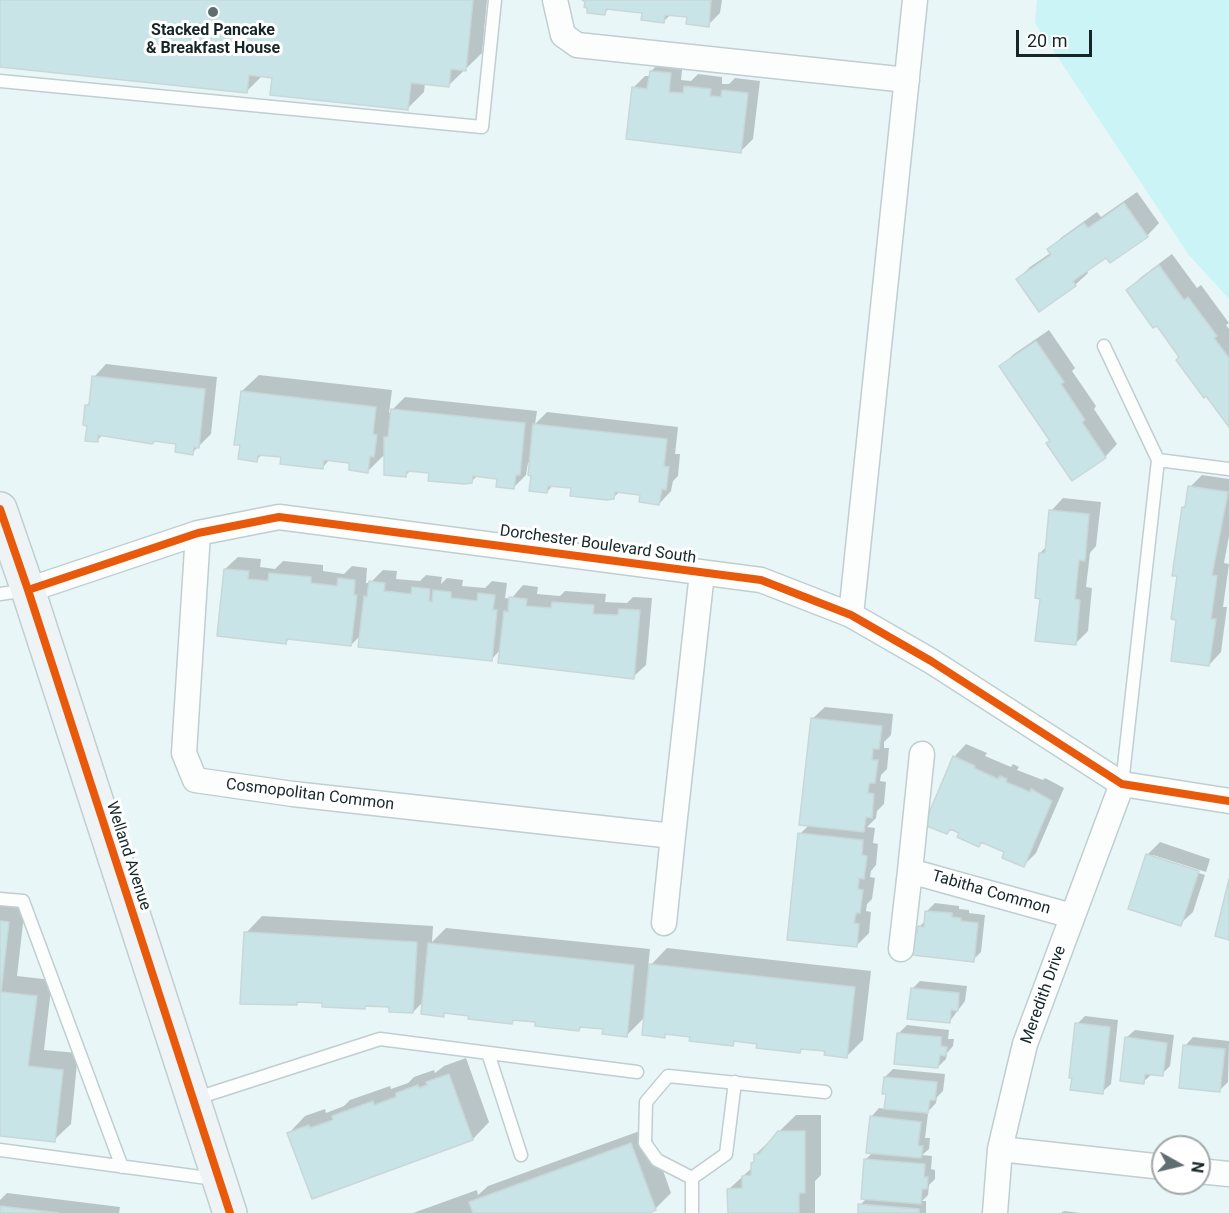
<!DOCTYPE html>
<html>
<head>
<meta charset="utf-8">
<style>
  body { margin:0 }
  #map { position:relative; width:1229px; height:1213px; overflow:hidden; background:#e8f6f8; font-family:Roboto,sans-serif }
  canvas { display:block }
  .north { position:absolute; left:1151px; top:1135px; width:60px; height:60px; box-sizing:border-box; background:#fff; border:2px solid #a1a8a9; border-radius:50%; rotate:98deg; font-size:16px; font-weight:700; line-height:24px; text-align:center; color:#152628 }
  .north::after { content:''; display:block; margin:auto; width:21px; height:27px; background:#5f6f71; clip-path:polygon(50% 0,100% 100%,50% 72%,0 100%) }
  .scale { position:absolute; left:1016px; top:30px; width:76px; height:27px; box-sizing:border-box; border:3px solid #152628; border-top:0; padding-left:8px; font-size:18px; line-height:21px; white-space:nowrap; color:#152628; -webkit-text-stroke:4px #fff; paint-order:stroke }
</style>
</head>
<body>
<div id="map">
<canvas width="1229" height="1213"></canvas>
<div class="north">N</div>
<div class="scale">20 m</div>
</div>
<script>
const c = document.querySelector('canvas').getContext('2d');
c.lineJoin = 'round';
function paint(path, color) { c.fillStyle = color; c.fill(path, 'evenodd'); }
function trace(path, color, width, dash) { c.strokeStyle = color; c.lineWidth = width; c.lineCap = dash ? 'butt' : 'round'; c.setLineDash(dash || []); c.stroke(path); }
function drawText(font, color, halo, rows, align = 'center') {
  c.font = font + ' Roboto,sans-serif'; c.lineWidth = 6; c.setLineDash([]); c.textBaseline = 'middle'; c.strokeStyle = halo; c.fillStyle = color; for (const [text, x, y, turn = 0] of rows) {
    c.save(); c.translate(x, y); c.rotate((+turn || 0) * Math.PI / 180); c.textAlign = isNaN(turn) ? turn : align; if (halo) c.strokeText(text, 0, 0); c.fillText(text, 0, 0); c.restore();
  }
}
paint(new Path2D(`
  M1037,0H1229V299L1189,255L1035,23Z`), '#cbf4f7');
paint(new Path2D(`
  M0,0H487L482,53L448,86L425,83L424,92L407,109L263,75L246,92L0,66Z
  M584,0H722L720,13L708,25L688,16L671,14L664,21L644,11L610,8L604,13Z
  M664,59L683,61L681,80L691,81L698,74L722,77V84H729L735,78L760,81L753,139L741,151L633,88L645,76H651V71Z
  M1137,192L1159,223L1147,236L1107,256L1086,270L1088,273L1075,285L1018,279L1030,267L1052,252L1049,250L1062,237L1097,212L1101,217Z
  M1172,254L1197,288L1201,285L1229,323L1226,325L1229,329V425L1157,324L1128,290L1140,278Z
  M1049,330L1075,368L1072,371L1096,406L1094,409L1117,444L1105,457L1052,440L1001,366L1014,354Z
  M106,364L217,377L211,434L192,453L177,443L103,434L97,441L88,425L86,406L91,401L94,377Z
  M259,375L392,390L389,413L405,397L537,411L535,424L547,412L678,427L675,454H680L678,476L673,481L671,491L659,504L642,494L620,491L613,498L573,487L553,485L547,492L532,474L530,463H528L526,475L514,487L499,478L478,475L471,482L430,471L411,470L405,476L386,453L368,471L351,462L330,459L323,467L282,456L263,454L256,460L241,444L242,391Z
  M1202,475L1229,479V536L1224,563L1229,564L1223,607H1227L1221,652L1209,665L1178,618L1183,508L1187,504L1190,487Z
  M1063,498L1101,502L1096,546L1090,553L1086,587L1092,588L1088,631L1075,644L1041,597L1040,553L1047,546L1051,511Z
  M238,557L261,559L260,567L275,569L283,561L323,565V571L344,574L352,566L367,568L366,583H370L383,570L397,571L396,579L420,581L426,575L442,577L441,584L447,578L463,580L462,586L485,588L492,581L507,583L505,598L511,599L523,585L538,587L537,594L560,596L565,591L606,594L605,602L627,603L633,597L652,598L646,665L633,677L501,649L491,660L361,635L351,645L290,638L286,642L225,569Z
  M825,707L893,714L891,735L884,742V748H889L887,769L881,775L880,781L886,782L884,804L877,811L876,818L867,827L875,828L873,843L878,844L876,865L871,871L870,877L875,878L872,899L867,904L866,911L871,912L869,933L856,946L800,834L809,825L812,719Z
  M966,744L987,753L985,756L1011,767L1013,764L1019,767L1017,770L1043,780L1045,778L1064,788L1036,853L1024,865L1006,851L982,841L979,845L961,832L952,828L947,833L954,757Z
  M1160,842L1210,859L1206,872L1153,855V858L1205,875L1193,912L1180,924L1147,855Z
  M0,903L25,906L17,976L52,980L44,1050L78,1053L71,1124L54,1140L0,1134Z
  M935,903L959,906V909L969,910V913L985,915L981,952L973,960L919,932V927L926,920L927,911Z
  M262,916L433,926L432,942L446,928L650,949L648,968L667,948L871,971L863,1040L847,1056L826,1050L803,1047L799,1051L737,1040L732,1044L668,1033L665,1036L645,1017L626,1036L605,1028L582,1026L578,1029L537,1021L515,1019L512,1022L447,1012L443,1015L424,1001L413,1012L391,1005L367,1004L364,1008L299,1000L296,1003L246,933Z
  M920,981L967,986L965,1001L950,1021L912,989Z
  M1085,1016L1118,1020L1111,1084L1102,1092L1077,1024Z
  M907,1025L949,1030L948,1039H954L953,1046L947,1053L946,1059L938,1067L899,1033Z
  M1135,1030L1174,1035L1170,1066L1162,1074H1152L1143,1082L1126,1038Z
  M1193,1037L1229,1041L1228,1082L1220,1090L1185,1046Z
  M466,1058L489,1122L473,1139L312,1197L289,1133L305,1116L325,1109L326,1113L344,1106L350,1100L390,1086L391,1089L408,1083L414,1077L434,1070L435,1073L444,1066Z
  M893,1069L945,1074L943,1091L937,1097L936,1103L926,1114H928L925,1138H930L929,1149L922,1155L932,1156L931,1169L935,1170V1179L929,1185L928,1195L922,1201H926V1213H859L860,1205L867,1198L866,1159L873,1152L871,1117L879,1108L886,1109L887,1093L885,1077Z
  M796,1115H821V1175L815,1181V1213H730L729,1189L753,1167L756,1154Z
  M648,1128L671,1193L655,1209L644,1213H413L477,1190L478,1195L488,1186Z
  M7,1193L120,1207L119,1213H0V1200Z
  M1064,1211L1080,1213H1061Z`), '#0003');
const building = new Path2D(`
  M0,0H473L466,71L451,69L449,87L411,83L408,110L270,95L272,78L249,75L247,93L0,67Z
  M582,0H711L709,27L686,24L687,17L665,15L664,23L641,20L642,13L606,9L605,15L587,13V8L584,7L585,2Z
  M650,71L671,73L669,92L683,93L684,86L711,89L710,96L721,97L722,90L748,93L741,153L626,139L632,87L647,89Z
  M1124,203L1148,237L1110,263L1106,258L1073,281L1076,286L1039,312L1016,279L1051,255L1047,249L1084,223L1088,228Z
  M1159,265L1184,300L1188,297L1217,336L1214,338L1229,358V427L1206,396L1204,398L1176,360L1179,357L1157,326L1153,328L1126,290Z
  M1036,341L1064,382L1061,384L1085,420L1082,422L1106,458L1072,481L1046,443L1050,441L999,366Z
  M92,376L205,389L199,448L194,447L193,455L175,452L176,444L155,441L152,444L98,435V442L85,441L87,426L83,425L85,405H89Z
  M241,391L376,407L373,434L377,435L374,457L370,456L368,473L349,470V463L324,460L323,469L280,464L281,457L258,455L257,462L238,459L240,445H234Z
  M391,409L525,423L520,475H516L514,489L496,487L497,479L473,476L472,483L465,484L428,481L429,473L407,471L406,477L384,475V437H388Z
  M533,424L667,439L664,466L669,467L666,490L662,489L659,505L639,502L640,495L615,492L614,499L607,500L570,496L571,488L548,486L547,493L529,491L531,476L528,475Z
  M1188,486L1228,492L1212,575L1217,576L1211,619H1216L1209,666L1171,661L1176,620L1171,619L1177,576H1172L1182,507H1185Z
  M1049,510L1089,514L1085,561L1079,560L1075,599L1080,600L1076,645L1035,641L1040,599L1035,598L1039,553H1045Z
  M224,569L249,571L248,579L268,581L269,573L311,577V583L337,586L338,578L355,580L354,595H357L351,646L287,639L286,644L217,636Z
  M369,581L385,583L384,591L411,594L412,587L430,589L429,601L432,602L433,590L451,592V598L477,601L478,593L495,595L493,610H497L492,661L358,647L364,596L367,597Z
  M509,597L527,599L526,606L551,608L552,602L594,605L593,614L618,615L619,609L640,610L634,679L498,663L504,611L508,612Z
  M811,718L882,726L879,749H873L872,760H878L875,783H869L868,793L874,794L872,818L866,817L864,832L799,825Z
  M953,756L975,766L974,768L998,779L1000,776L1007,779L1006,782L1030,792L1031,789L1052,801L1024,867L1002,858L1004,852L981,842L979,847L957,837L959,833L950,829L947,834L924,825Z
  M798,833L863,840L862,855L867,856L864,879L859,878L858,889L863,890L860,913H856L854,923L859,924L857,947L787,940Z
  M1146,854L1199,871L1181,926L1128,909Z
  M1229,879V940L1215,936Z
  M925,911L952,913V917L961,918V921L978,923L974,962L912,955L915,933H917L918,926L924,927Z
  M0,921L9,922L1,992L37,996L28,1066L63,1070L55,1142L0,1136Z
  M244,932L417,942L413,1013L389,1012V1007L365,1006V1009L322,1007V1003L297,1002V1005L240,1004Z
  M428,943L634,965L627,1037L602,1034L603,1029L580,1027L579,1031L535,1026V1022L513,1020L512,1024L468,1019L469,1016L444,1013V1017L421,1014Z
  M649,964L855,987L847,1058L824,1055L825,1051L801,1049L800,1053L756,1048L757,1044L734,1041L733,1046L689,1041L690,1037L665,1034V1038L642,1035Z
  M911,988L959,993L958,1011L951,1010L950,1023L907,1019Z
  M1075,1023L1110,1027L1103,1094L1070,1090L1072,1078H1069Z
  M897,1033L941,1037V1046L947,1047L946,1056L940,1055L938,1068L894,1064Z
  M1125,1037L1167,1043L1163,1076L1145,1074L1144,1084L1120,1081Z
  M1183,1045L1225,1049L1220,1092L1179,1088Z
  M449,1074L473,1140L312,1199L287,1133L309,1125L310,1128L333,1120L332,1116L373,1101L374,1105L396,1097V1093L418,1085L419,1088L427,1085L426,1082Z
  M884,1077L937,1082L935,1100H930L928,1113L884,1109L886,1094H882Z
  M870,1116L921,1122L918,1146H923L921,1158L866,1153Z
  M778,1131H805V1193H799V1213H728L727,1189L742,1188V1176L751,1175V1163L754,1162V1154H759Z
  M631,1143L656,1210L649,1213H473L469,1202Z
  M864,1159L925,1164L924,1177H928L927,1189H922L921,1204L861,1199Z
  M858,1204L919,1209V1213H858Z
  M0,1206L59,1213H0Z`);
paint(building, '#c9e4e7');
trace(building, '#c8d7d8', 1.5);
const lane = new Path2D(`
  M0,81L482,127L495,0
  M1104,346L1158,460L1122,784
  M1158,460L1229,469
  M0,594L27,590
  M0,899L23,901L122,1167
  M488,1053L521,1155
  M194,1099L380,1039L637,1072
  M0,1150L215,1179
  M692,1178L657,1160L645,1143L646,1102L668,1076L825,1092
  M692,1178L726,1154L735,1082
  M692,1213V1178`);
const street = new Path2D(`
  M555,0L563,35L577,45L907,80
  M198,533L184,753L195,780L293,794L673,836L702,573
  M28,590L198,533L279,517L761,580L851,615L931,661L1122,784L1229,801
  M851,615L915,0
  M922,754L910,871L1072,916
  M664,923L673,836
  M901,949L910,871
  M1000,1149L1163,1167
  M1199,1171L1229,1174
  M995,1213L1000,1149L1025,1044L1122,784`);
const secondary = new Path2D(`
  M0,509L28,590L230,1213`);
trace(lane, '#c0ced0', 15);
trace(street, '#c0ced0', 27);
trace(secondary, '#c0ced0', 36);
trace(lane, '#fcfefe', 12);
trace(street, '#fcfefe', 24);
trace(secondary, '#eef4f5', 33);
trace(new Path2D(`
  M0,509L28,590L230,1213
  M28,590L198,533L279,517L761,580L851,615L931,661L1122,784L1229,801`), '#e8590c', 8);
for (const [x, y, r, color] of [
  [213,12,6,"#5f6f71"]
]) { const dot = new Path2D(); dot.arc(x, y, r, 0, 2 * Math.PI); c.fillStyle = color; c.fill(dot); trace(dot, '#fff', 2); }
drawText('bold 16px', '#152628', '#fff', [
  ["Stacked Pancake",213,31],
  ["& Breakfast House",213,49]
]);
drawText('16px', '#152628', '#fff', [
  ["Dorchester Boulevard South",598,545,8],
  ["Cosmopolitan Common",310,795,7],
  ["Welland Avenue",128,856,72],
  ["Tabitha Common",991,893,16],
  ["Meredith Drive",1044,995,-70]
]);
</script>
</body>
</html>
